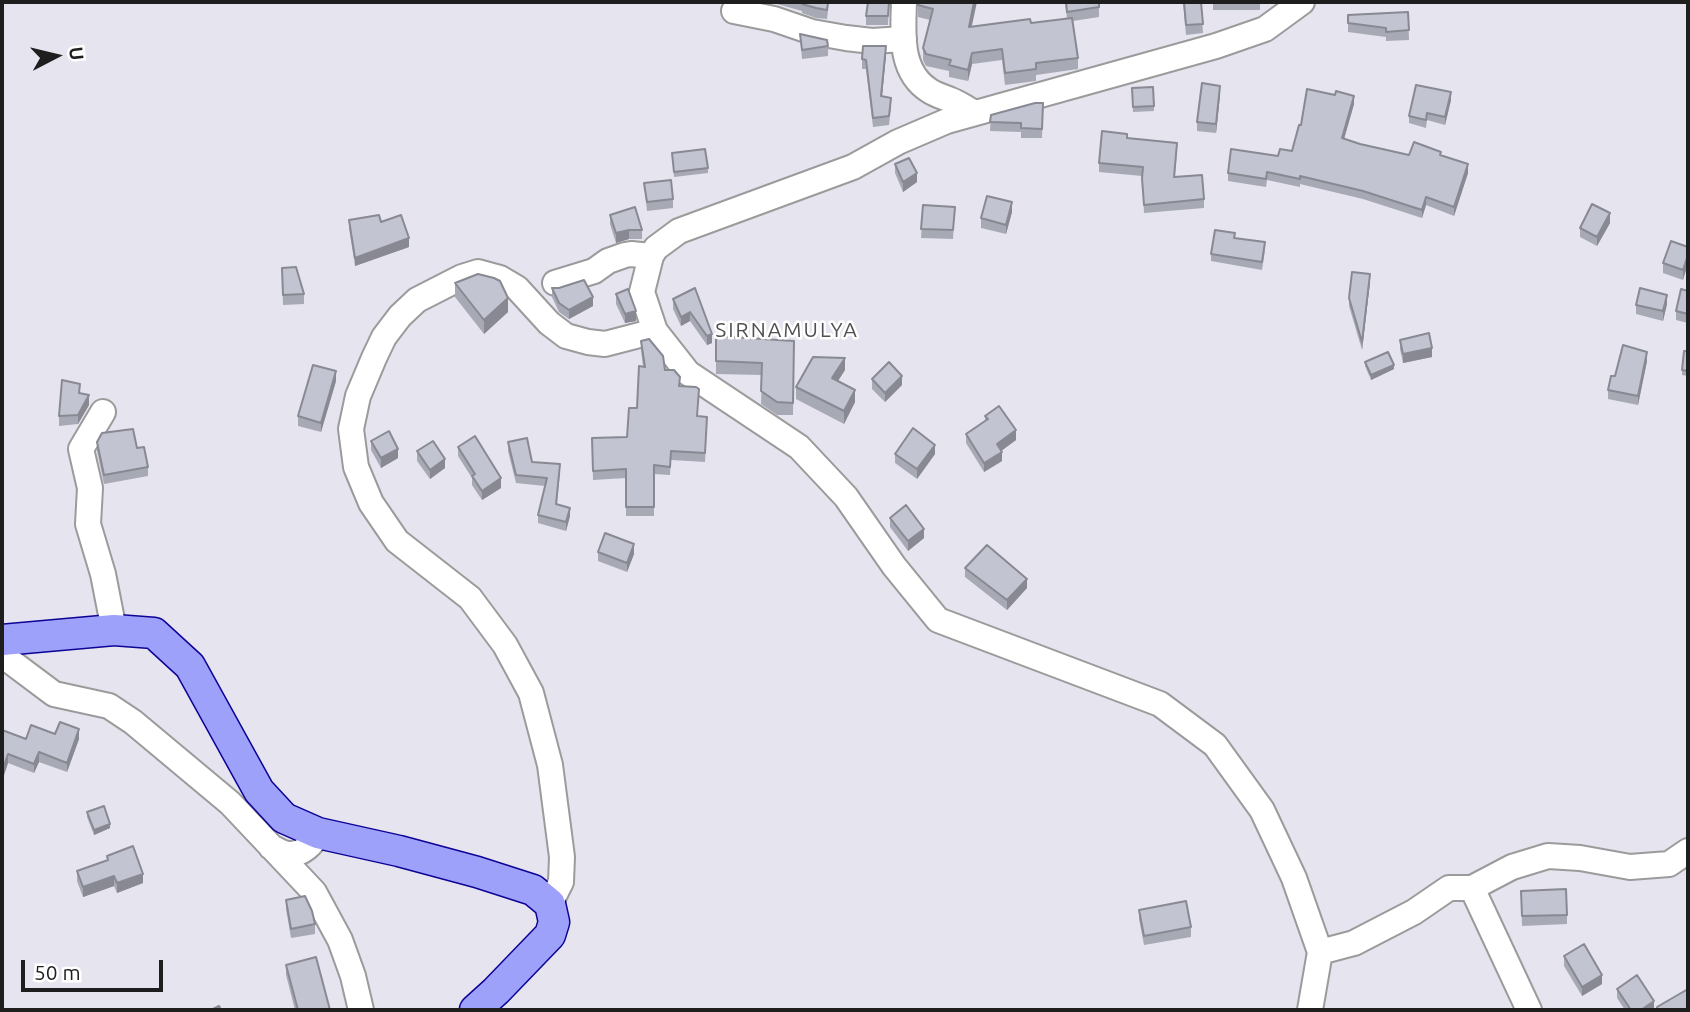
<!DOCTYPE html>
<html>
<head>
<meta charset="utf-8">
<style>
  body { margin:0 }
  #map { position:relative; width:1690px; height:1012px; overflow:hidden; background:#e5e4ef; font-family:Ubuntu,sans-serif }
  canvas { display:block }
  .frame { position:absolute; inset:0; border:4px solid #1e1e1e; pointer-events:none }
  .north { position:absolute; left:21px; top:21px; width:70px; height:70px; -webkit-text-stroke:5px #fff; paint-order:stroke; rotate:83deg; font-size:19px; font-weight:700; line-height:28px; text-align:center; color:#1e1e1e }
  .north::after { content:''; display:block; margin:auto; width:24px; height:32px; background:#1e1e1e; clip-path:polygon(50% 0,100% 100%,50% 72%,0 100%) }
  .scale { position:absolute; left:21px; top:960px; width:142px; height:32px; box-sizing:border-box; border:4px solid #1e1e1e; border-top:0; padding-left:9px; font-size:21px; line-height:24px; white-space:nowrap; color:#1e1e1e; -webkit-text-stroke:5px #fff; paint-order:stroke }
</style>
</head>
<body>
<div id="map">
<canvas width="1690" height="1012"></canvas>
<div class="frame"></div>
<div class="north">U</div>
<div class="scale">50 m</div>
</div>
<script>
const c = document.querySelector('canvas').getContext('2d');
c.lineJoin = 'round';
function trace(path, color, width, dash) { c.strokeStyle = color; c.lineWidth = width; c.lineCap = dash ? 'butt' : 'round'; c.setLineDash(dash || []); c.stroke(path); }
function paint(path, color) { c.fillStyle = color; c.fill(path, 'evenodd'); }
function drawText(font, color, halo, rows, align = 'center') {
  c.font = font + ' Ubuntu,sans-serif'; c.lineWidth = 5; c.setLineDash([]); c.textBaseline = 'middle'; c.strokeStyle = halo; c.fillStyle = color; for (const [text, x, y, turn = 0] of rows) {
    c.save(); c.translate(x, y); c.rotate((+turn || 0) * Math.PI / 180); c.textAlign = isNaN(turn) ? turn : align; if (halo) c.strokeText(text, 0, 0); c.fillText(text, 0, 0); c.restore();
  }
}
const minor = new Path2D(`
  M904,2C903,33 899,72 930,91C936,95 944,97 951,100C959,103 967,109 975,113
  M1302,2L1265,29L1216,46L947,121L898,142L853,167L679,231L656,248L651,256L642,292L655,331L688,373L799,447L846,497L894,566L938,620L1160,704L1215,745L1262,810L1294,878L1320,952L1354,943L1414,912L1449,888H1472L1529,1010
  M734,11L774,19L812,32L846,38L872,41L904,39
  M555,283L594,271L608,261L625,255L631,254L651,256
  M103,412L81,449L90,488L88,524L103,574L114,630
  M2,655L54,694L109,706L133,722L230,803L314,892L340,940L353,976L361,1010
  M271,847C276,849 283,854 289,854C302,855 313,844 318,833
  M1472,888L1512,867L1548,856L1580,858L1630,867L1669,864L1688,851
  M550,904L561,882L562,857L550,765L531,693L505,645L470,598L397,541L371,503L356,467L351,429L358,396L374,358L384,337L400,316L417,300L462,277L478,272L500,278L517,288L549,323L566,336L588,342L605,344L655,331
  M1310,1010L1320,952`);
const major = new Path2D(`
  M2,640L114,630L154,633L190,666L259,791L284,818L318,833L399,851L477,872L533,890L550,904L554,922L550,935L496,991L475,1010`);
trace(minor, '#9b9b9b', 28);
trace(major, '#0d0395', 33);
trace(minor, '#fff', 24);
trace(major, '#9ea1fa', 30);
paint(new Path2D(`
  M762,2H829L827,19L816,18L802,13V11L777,4Z
  M889,2L888,25H866V16Z
  M918,2L971,27L1031,23L1067,19L1065,2H1099V17L1073,21L1078,58V69L1036,75V81L1005,85L1002,60L972,64L968,81L949,77V71L926,66L923,60V48L930,20L918,17Z
  M1183,2H1201L1203,33L1186,35Z
  M1213,2H1260V10H1213Z
  M1408,12L1409,40L1386,41V37L1348,32V15Z
  M800,34L828,46V56L802,59Z
  M886,55L882,96L891,107L889,125L873,127L866,69H862V59Z
  M1132,88L1154,106V111L1133,112Z
  M1220,95L1216,133L1197,131V122Z
  M1451,100L1445,125L1427,120L1426,128L1409,123V116Z
  M1043,103L1042,138H1021V132L990,131L991,115Z
  M1354,104L1344,139L1360,144L1409,155H1441L1468,173L1454,216L1426,205L1422,218L1363,199L1300,184V187L1267,180L1266,187L1228,181V173L1292,151L1301,125Z
  M1127,138L1177,151L1175,177L1204,199V208L1144,213L1142,176L1099,172V163Z
  M672,153L708,168V173L674,177Z
  M895,164L917,182L903,192L895,173Z
  M644,183L673,199V208L647,211Z
  M923,205L955,207L953,239L921,238Z
  M1012,212L1006,234L981,228V218Z
  M610,215L642,230V239H629L616,243L610,224Z
  M349,220L381,222L409,247L355,266L349,228Z
  M1610,223L1597,246L1580,237V228Z
  M1235,238L1265,250L1262,270L1211,261V254Z
  M1688,247L1683,280L1663,273V263Z
  M282,268L304,294V304L283,305Z
  M1370,282L1362,350L1349,306V298Z
  M455,283L508,312L484,334L455,297Z
  M552,288L593,306L569,319L559,312L552,297Z
  M695,288L712,343L707,345L690,321L681,326L673,309V299Z
  M1688,291V323L1676,320V311Z
  M616,294L636,321L625,323L616,304Z
  M1667,304L1663,321L1636,314V305Z
  M716,336L794,341L793,415H777L761,404L762,375L716,374Z
  M1400,340L1432,357L1403,363L1400,349Z
  M641,341L680,386L698,416L707,417L705,462L671,460L670,475L654,474V516H626V478L593,480L592,447L627,437L637,408L643,367L641,350Z
  M1688,351V376L1682,375V370Z
  M1647,361L1638,405L1608,399V390L1615,376Z
  M1365,362L1394,369L1371,380L1365,366Z
  M845,370L838,381L855,402L844,424L796,399V387Z
  M872,379L902,385L885,402L872,389Z
  M336,381L321,432L298,426V416Z
  M89,405L78,424L59,426V416Z
  M985,416L1016,440L1001,451L1002,461L984,472L966,443V434L985,421Z
  M371,441L398,458L381,468L371,450Z
  M97,442L137,448L148,467V476L104,484L97,451Z
  M508,442L532,462L560,472L557,504L570,516L566,531L538,523V515L545,486L516,483L508,451Z
  M458,447L501,488L482,500L472,485V478L458,456Z
  M417,451L445,468L430,479L417,461Z
  M895,454H935L917,479L895,463Z
  M890,518L924,538L908,551L890,527Z
  M598,552L634,554L627,572L598,561Z
  M965,568L1027,588L1007,610L965,577Z
  M2,730L26,739L55,734L79,739L67,772L39,762L34,773L8,763L2,781Z
  M87,812L110,828L94,835L87,817Z
  M107,856L143,883L117,893L114,886L83,897L77,881V871L107,860Z
  M1521,891L1567,915V924L1522,926Z
  M286,900L315,924V934L291,938L286,909Z
  M1139,910L1191,927V937L1144,945L1139,919Z
  M1564,956L1602,984L1582,996L1564,966Z
  M286,965L330,1010H295L286,975Z
  M1617,989L1654,1010H1625L1617,998Z`), '#a7a9b4');
paint(new Path2D(`
  M974,2H977L969,39V27Z
  M886,46V55L881,106V96Z
  M972,53V64L968,81V70Z
  M1220,86V95L1216,133V124Z
  M1451,92V100L1445,125V117Z
  M1354,96V104L1342,146V138Z
  M1468,164V173L1454,216V207Z
  M917,173V182L903,192V182Z
  M1426,197V205L1422,218V210Z
  M1012,202V212L1006,234V225Z
  M1610,213V223L1597,246V237Z
  M629,230V239L616,243V233Z
  M409,238V247L355,266V258Z
  M1688,255V264L1683,280V270Z
  M1370,274V282L1362,350V342Z
  M1667,295V304L1663,321V311Z
  M593,297V306L569,319V310Z
  M508,298V312L484,334V320Z
  M636,311V321L625,323V314Z
  M690,312V321L681,326V317Z
  M712,334V343L707,345V336Z
  M1432,348V357L1403,363V354Z
  M1647,352V361L1638,405V396Z
  M845,358V370L832,390V378Z
  M1394,365V369L1371,380V375Z
  M336,371V381L321,432V423Z
  M902,376V385L885,402V393Z
  M855,390V402L844,424V411Z
  M89,395V405L78,424V415Z
  M1016,430V440L997,454V444Z
  M935,445V454L917,479V469Z
  M398,449V458L381,468V458Z
  M1002,452V461L984,472V463Z
  M445,459V468L430,479V470Z
  M501,478V488L482,500V491Z
  M570,508V516L566,531V522Z
  M924,529V538L908,551V541Z
  M634,544V554L627,572V563Z
  M1027,579V588L1007,610V600Z
  M79,729V739L67,772V763Z
  M39,752V762L34,773V764Z
  M8,754V763L2,781V771Z
  M110,824V828L94,835V830Z
  M143,874V883L117,893V883Z
  M114,876V886L83,897V887Z
  M1602,975V984L1582,996V987Z
  M1654,1001V1010H1641Z`), '#888992');
const building = new Path2D(`
  M801,2H828L827,10L816,8L802,4V2Z
  M868,2H889L888,16H866Z
  M918,2H974L969,27L1030,19L1031,23L1072,18L1078,58L1036,63V69L1005,73L1002,49L972,53L968,70L949,65L951,60L926,54L923,48L933,9L918,5Z
  M1066,2H1099V7L1067,12Z
  M1184,2H1201L1203,24L1186,25Z
  M1408,12L1409,30L1386,32V28L1348,23V15Z
  M800,34L827,40L828,46L802,50Z
  M863,46H886L881,96L891,98L889,116L873,118L866,60L862,59Z
  M1202,83L1220,86L1216,124L1197,122Z
  M1416,85L1451,92L1445,117L1427,113L1426,120L1409,116Z
  M1153,87L1154,106L1133,107L1132,88Z
  M1307,89L1335,95L1336,91L1354,96L1342,138L1360,144L1409,155L1414,142L1441,152L1440,155L1468,164L1454,207L1426,197L1422,210L1363,191L1300,176V179L1267,172L1266,179L1228,173L1231,149L1278,156L1280,149L1292,151L1299,125H1301Z
  M1035,103H1043L1042,129L1021,128V123L990,122L991,115Z
  M1102,131L1127,134V138L1177,143L1174,177L1202,175L1204,199L1144,205L1142,178L1143,167L1099,163Z
  M705,149L708,168L674,172L672,153Z
  M909,158L917,173L903,182L895,164Z
  M671,180L673,199L647,202L644,183Z
  M987,196L1012,202L1006,225L981,218Z
  M1592,204L1610,213L1597,237L1580,228Z
  M923,205L955,207L953,230L921,229Z
  M635,207L642,230H629L616,233L610,215Z
  M379,215L381,222L401,215L409,238L355,258L349,220Z
  M1215,230L1235,233L1234,238L1265,242L1262,262L1211,254Z
  M1671,241L1688,247V255L1683,270L1663,263Z
  M296,267L304,294L283,295L282,268Z
  M1352,272L1370,274L1362,342L1349,298Z
  M478,274L494,278L500,281L508,298L484,320L455,283Z
  M584,280L593,297L569,310L559,303L552,288H559Z
  M695,288L712,334L707,336L690,312L681,317L673,299Z
  M1640,288L1667,295L1663,311L1636,305Z
  M628,289L636,311L625,314L616,294Z
  M1681,289L1688,291V314L1676,311Z
  M1429,333L1432,348L1403,354L1400,340Z
  M716,336L794,341L793,403L777,402L761,391L762,363L716,361Z
  M649,339L663,356L665,370H674L680,377L679,386L696,387L699,389L697,416L707,417L705,453L671,451L670,467L654,465V507H626V469L593,471L592,438L627,437L629,408H637L639,366L645,367L641,341Z
  M1623,345L1647,352L1638,396L1608,390L1611,376H1615Z
  M1684,351H1688V371L1682,370Z
  M1388,352L1394,365L1371,375L1365,362Z
  M813,357L845,358L832,378L855,390L844,411L796,387Z
  M889,362L902,376L885,393L872,379Z
  M313,365L336,371L321,423L298,416Z
  M62,380L80,384L79,393L89,395L78,415L59,416Z
  M999,406L1016,430L997,444L1002,452L984,463L966,434L988,419L985,416Z
  M913,428L935,445L917,469L895,454Z
  M133,429L137,448L144,447L148,467L104,475L97,442L102,433Z
  M389,431L398,449L381,458L371,441Z
  M475,436L501,478L482,491L472,476L475,474L458,447Z
  M527,438L532,462L560,464L556,504L570,508L566,522L538,515L547,478L516,475L508,442Z
  M433,441L445,459L430,470L417,451Z
  M906,505L924,529L908,541L890,518Z
  M605,533L634,544L627,563L598,552Z
  M987,545L1027,579L1007,600L965,568Z
  M60,722L79,729L67,763L39,752L34,764L8,754L2,771V730L26,739L31,725L55,734Z
  M104,806L110,824L94,830L87,812Z
  M133,846L143,874L117,883L114,876L83,887L77,871L108,860L107,856Z
  M1566,889L1567,915L1522,916L1521,891Z
  M305,896L312,911L315,924L291,929L286,900Z
  M1186,901L1191,927L1144,936L1139,910Z
  M1584,944L1602,975L1582,987L1564,956Z
  M316,957L330,1010H298L286,965Z
  M1637,975L1654,1001L1641,1010H1631L1617,989Z
  M1688,989V1010H1658L1657,1007Z
  M219,1006L221,1010H211Z`);
paint(building, '#c2c4d1');
trace(building, '#888992', 2);
c.letterSpacing = '2px';
drawText('21px', '#515151', '#fff', [
  ["SIRNAMULYA",787,330]
]);
c.letterSpacing = '0px';
</script>
</body>
</html>
